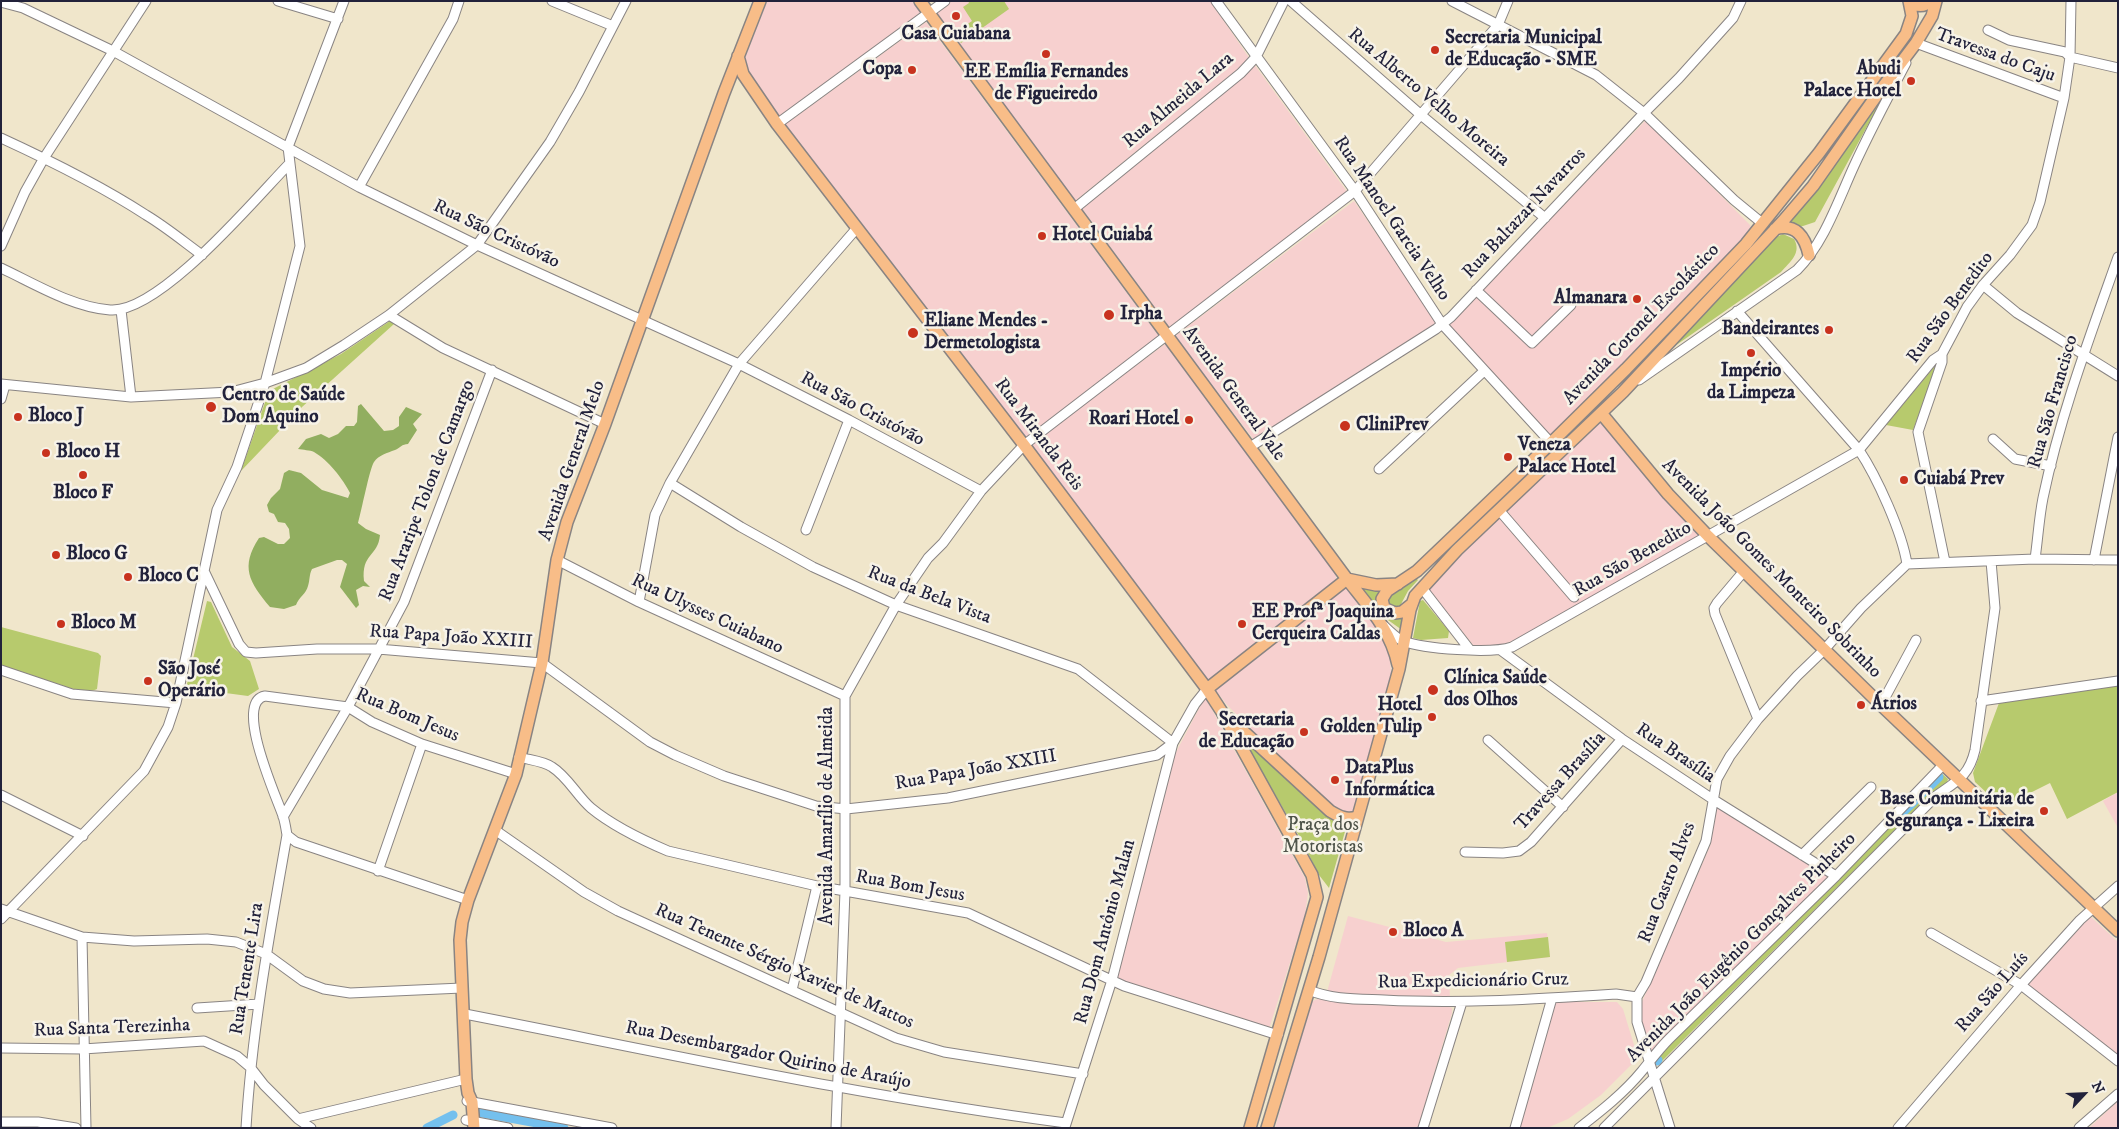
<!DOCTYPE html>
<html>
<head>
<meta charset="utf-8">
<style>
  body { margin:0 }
  #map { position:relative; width:2119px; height:1129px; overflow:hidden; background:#f0e6cb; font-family:"IM FELL DW Pica",serif }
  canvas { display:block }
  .frame { position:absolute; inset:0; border:2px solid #22223b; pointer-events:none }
  .north { position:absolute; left:2059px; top:1069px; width:50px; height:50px; -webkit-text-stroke:4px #f7f3e8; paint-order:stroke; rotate:65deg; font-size:14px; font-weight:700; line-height:20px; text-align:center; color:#22223b }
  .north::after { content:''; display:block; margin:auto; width:18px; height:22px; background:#22223b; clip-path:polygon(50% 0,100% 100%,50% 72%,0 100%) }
</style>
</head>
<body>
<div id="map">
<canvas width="2119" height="1129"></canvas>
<div class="frame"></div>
<div class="north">N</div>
</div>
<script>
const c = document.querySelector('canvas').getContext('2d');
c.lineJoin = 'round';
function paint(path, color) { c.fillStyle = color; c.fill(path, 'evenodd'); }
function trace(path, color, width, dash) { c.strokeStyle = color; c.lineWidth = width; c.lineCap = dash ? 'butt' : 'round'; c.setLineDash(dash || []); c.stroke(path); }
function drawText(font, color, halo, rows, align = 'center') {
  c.font = font + ' "IM FELL DW Pica",serif'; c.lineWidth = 5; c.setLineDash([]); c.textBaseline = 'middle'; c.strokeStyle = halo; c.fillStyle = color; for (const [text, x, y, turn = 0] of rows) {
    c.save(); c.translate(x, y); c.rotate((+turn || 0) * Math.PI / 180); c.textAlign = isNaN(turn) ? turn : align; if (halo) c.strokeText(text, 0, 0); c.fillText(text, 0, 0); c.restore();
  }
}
paint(new Path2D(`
  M767,1H912L922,15L778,121L741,68Z
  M951,1H1210L1250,59L1074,202L935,13Z
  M926,22L1161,339L1022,440L783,126Z
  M1254,64L1348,193L1173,332L1081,207Z
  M1646,120L1750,225L1752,231L1552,437L1448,324Z
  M1354,201L1438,324L1254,440L1175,336Z
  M1165,344L1336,570V581L1208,681L1028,446Z
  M1601,419L1701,534L1536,631L1505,644L1480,648L1474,646L1427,588L1458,554Z
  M1344,588L1349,589L1380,628L1389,651L1392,682L1354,815L1347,818L1320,797L1227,705L1213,687Z
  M1205,697L1305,878L1308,893L1305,915L1269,1029L1112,981L1175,754Z
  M2118,792V828L2103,801Z
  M1717,807L1830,877L1650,1054L1638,1011L1710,846Z
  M1348,916L1446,942L1547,933L1550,957L1458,968L1449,975L1450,999L1357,996L1327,992Z
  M2090,916L2118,942V1058L2025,985Z
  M1322,997L1380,1005L1446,1006L1452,1008V1013L1418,1128H1275L1310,1005L1313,1001Z
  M1552,1002H1617L1623,1009L1638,1058L1601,1095L1568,1119L1547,1128H1516Z
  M2118,1101V1128H2089Z`), '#f7d0cf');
paint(new Path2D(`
  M968,1H1004L1009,9L961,43L954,33L972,21L963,7L969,3Z
  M1887,90L1815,222L1800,227L1784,224Z
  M1783,234L1794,239C1802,253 1790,262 1781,272L1672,348L1671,347L1774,238Z
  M390,321L394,324L302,407L241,471L269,391L341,354Z
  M1939,361L1913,430L1886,425Z
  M1415,577L1418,580L1408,591L1400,606H1388L1387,600L1389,596Z
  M1360,586L1386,590L1379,599L1405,613L1402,630L1388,620Z
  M1423,600L1449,631L1448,638L1421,640L1413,638L1420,601Z
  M207,601L211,602L232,647L250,661L259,689L248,696L188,688L187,684Z
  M1,627L98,653L101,656L97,689C81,697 20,672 1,666Z
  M2118,683V792L2067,819L2050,783L2002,807L1975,782L1973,773L1999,703Z
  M1249,744L1328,816L1346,828L1329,888L1319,875L1302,841L1247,746Z
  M1940,772L1948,779L1947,783L1930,795L1661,1062L1655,1057Z
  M1548,937L1550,957L1507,962L1505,942Z`), '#b7ca6d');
paint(new Path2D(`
  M361,404L384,431L393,430L399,426V417L406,407L422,414L413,424L417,430L408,444C402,444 400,448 395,450C387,453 379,455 374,462C370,467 361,513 358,523L366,529L380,535C378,557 361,553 364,581L370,587L363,586L356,590L359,605L356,608L340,587L347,564L342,560H337L312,569C309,575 310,580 308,586C306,594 299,597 296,605L284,609L270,607C249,582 240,567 259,538L264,537L278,544H284L290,538L289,529L285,523L278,522L274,514L269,512L267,505L271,498L280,489L284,473L289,470L301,473L322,490L348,498L350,493C343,479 328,460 314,452C310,450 303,450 298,449L306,439L321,434L329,438L338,434L346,426H354L357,422L358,406Z`), '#91ae60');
trace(new Path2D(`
  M1900,815L1939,777
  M1657,1061L1658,1060
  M477,1112L564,1128
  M427,1128L453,1115`), '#74c0ee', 9);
const minor = new Path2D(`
  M278,1L338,19
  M552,1L613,26
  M1216,1L1355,191L1442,324L1551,443
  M1291,1L1421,115L1545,218
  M1452,1L1596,75L1644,113L1734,200L1762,223
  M1,2L23,8L113,51L359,187L477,245L739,364L849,420L981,491
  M1988,30L2009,40L2065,52L2070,57L2118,68
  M1916,43L2064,98
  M777,124L945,1
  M1,138C51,161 100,185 146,215C166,227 184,242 202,255
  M359,187L453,19L459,1
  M1074,209L1241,73L1256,57L1284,1
  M1,246L25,192L44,158L146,1
  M1,268C35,284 72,307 110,310C159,314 255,199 289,164
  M1983,285L2017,313L2118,376
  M1476,290L1532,343L1571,305
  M121,310L131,397
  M1737,311L1859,450C1877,477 1902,532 1907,564
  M389,315L443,348L605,424
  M1942,354V362L1918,432L1945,562
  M1639,380L1797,270C1824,243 1838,201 1854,166C1870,131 1888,97 1906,63
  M1,384L131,397L231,392L265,383L306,368L344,345L389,315L477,245L550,142L579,92L626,1
  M1,399L5,385
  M1993,439L2015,459L2051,466
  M1250,447L1436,329L1451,317L1644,113L1679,78L1733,18L1741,1
  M1379,469L1484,371
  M670,483L741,527L813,567L896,605L1078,669L1173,743
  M1499,510L1574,597
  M806,530L849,420
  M2035,559C2038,538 2039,518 2043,498C2060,416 2090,336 2118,257
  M557,560L639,602L845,696
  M2094,560L2118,437
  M1744,571L1717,603L1714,608L1715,614L1758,719
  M205,573L239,644L246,652L256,653L317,649H378L542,663L650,742L675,755L724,776L816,806L846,809L948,798L1157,755L1173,743L1195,704L1207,689
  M1422,588L1470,650
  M639,602L655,515L670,483L739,364L857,228
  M1384,626C1390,631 1396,638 1403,641C1424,649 1491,654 1512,647L1859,450L1933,360L1942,354L1967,307L1983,285L2010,255L2032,225L2040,202L2064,98L2070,57L2071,1
  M1502,651L1622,739L1714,800L1836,876
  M1,670L72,694L176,703
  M1981,701L2118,681
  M1881,705L1916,640
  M1488,740L1563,807
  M519,757C529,760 543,761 552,767C568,777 577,796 591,808C614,827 642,840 668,851L817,886L968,913L1124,986L1278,1035
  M1,795L83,836
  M283,817L348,707L404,602L492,370
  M495,830L584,892L618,911L896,1038L944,1052L1083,1074
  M287,835L296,842L468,900
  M1465,852L1503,853L1519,851L1531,842L1622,739
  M1802,855L1871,787
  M378,871L422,744
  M1,909L82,937L134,941L207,939L236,942L266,954L303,981L324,989L350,993L462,988
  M1,919L144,771L168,727L176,703L217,510L237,467L265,383L300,246L288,147L344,1
  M1931,933L2021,985L2118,1061
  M82,937L86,1128
  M792,990L817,886
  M1309,990C1332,1000 1360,999 1384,1000C1462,1004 1539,999 1616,994L1637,997
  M197,1008L259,1004
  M465,1014C665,1053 864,1097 1066,1123
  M1,1048L83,1049L204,1041L237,1056L250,1067L264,1085L298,1119L311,1128
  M467,1101L612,1128
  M298,1119L466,1079
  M466,1120L508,1128
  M1,1122H38L76,1128
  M1065,1127L1112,980L1173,743
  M246,1128C252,1029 270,932 287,835C286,829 285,822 283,816C277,798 233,702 265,696L348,707L372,722L422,744L516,774
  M836,1128L845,891V696L896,605L928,558L943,543L981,491L1024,445L1355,191L1498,25L1508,1
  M1423,1128L1462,1002
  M1515,1128L1552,998
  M1579,1128C1601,1111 1624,1093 1642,1071C1651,1060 1659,1049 1669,1039L1836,876L1944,764
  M1604,1128L1936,796C1957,781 1969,776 1975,750L1995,608L1991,561
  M1670,1128L1637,1022V997L1646,982L1706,841L1717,779L1730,756L1758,719L1797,676L1824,650L1861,608L1907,564L2035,559L2118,560
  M1898,1128L2021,985L2080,920L2118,886
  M2079,1128L2118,1094`);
const major = new Path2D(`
  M920,1L1347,579C1368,606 1391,630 1398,665
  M1911,1C1917,7 1924,7 1930,1
  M738,56L743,74L777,124L1024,445L1207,689L1222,712L1312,875L1317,897L1250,1128
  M1775,229C1796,223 1805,237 1809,255
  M1601,413L1668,494L1708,536L1881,705L2118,931
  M1412,604L1402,612L1395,613L1384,608L1382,599L1387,591L1417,571L1551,443L1626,369L1746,244L1819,153L1906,34L1912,16L1909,1
  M1207,689L1347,579L1376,585L1398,584
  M1230,719L1330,811C1340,817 1346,820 1357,817
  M474,1128L472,1102L468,1093L466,1079L460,940L462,922L468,900L516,774L542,663L557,560L567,522L605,424L724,93L760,1
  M1267,1128L1319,957L1399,669L1410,610L1415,596L1457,550L1623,392L1783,221L1813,186L1879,92L1916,43L1932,16L1936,1`);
trace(minor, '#898483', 11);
trace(major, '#898483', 14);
trace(minor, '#fff', 9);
trace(major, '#f8bd88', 11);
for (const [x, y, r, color] of [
  [956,16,5,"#c8321e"],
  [1435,50,5,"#c8321e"],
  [1046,54,5,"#c8321e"],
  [912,70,5,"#c8321e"],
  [1911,81,5,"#c8321e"],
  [1042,236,5,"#c8321e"],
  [1637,299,5,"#c8321e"],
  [1109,315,6,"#c8321e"],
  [1829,330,5,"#c8321e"],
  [913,333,6,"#c8321e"],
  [1751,353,5,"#c8321e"],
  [211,407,6,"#c8321e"],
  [18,417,5,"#c8321e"],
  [1189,420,5,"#c8321e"],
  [1345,426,6,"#c8321e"],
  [46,453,5,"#c8321e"],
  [1508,457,5,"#c8321e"],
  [83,475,5,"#c8321e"],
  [1904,480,5,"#c8321e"],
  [56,555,5,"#c8321e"],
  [128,577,5,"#c8321e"],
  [61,624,5,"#c8321e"],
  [1242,624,5,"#c8321e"],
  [148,681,5,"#c8321e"],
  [1433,690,6,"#c8321e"],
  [1861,705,5,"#c8321e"],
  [1432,717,5,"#c8321e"],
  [1304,732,5,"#c8321e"],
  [1335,780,5,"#c8321e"],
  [2044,811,5,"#c8321e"],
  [1393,932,5,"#c8321e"]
]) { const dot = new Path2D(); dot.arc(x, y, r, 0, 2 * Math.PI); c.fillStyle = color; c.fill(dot); trace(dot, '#f7f3e8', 2); }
drawText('bold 19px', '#22223b', '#f7f3e8', [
  ["Casa Cuiabana",956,35,"center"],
  ["Secretaria Municipal",1445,39],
  ["de Educação - SME",1445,61],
  ["Copa",902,70,"right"],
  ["Abudi",1901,70,"right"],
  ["Palace Hotel",1901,92,"right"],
  ["EE Emília Fernandes",1046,73,"center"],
  ["de Figueiredo",1046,95,"center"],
  ["Hotel Cuiabá",1052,236],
  ["Almanara",1627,299,"right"],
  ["Irpha",1120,315],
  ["Eliane Mendes -",924,322],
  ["Dermetologista",924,344],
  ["Bandeirantes",1819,330,"right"],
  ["Império",1751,372,"center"],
  ["da Limpeza",1751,394,"center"],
  ["Centro de Saúde",222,396],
  ["Dom Aquino",222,418],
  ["Bloco J",28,417],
  ["Roari Hotel",1179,420,"right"],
  ["CliniPrev",1356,426],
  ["Veneza",1518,446],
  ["Palace Hotel",1518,468],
  ["Bloco H",56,453],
  ["Cuiabá Prev",1914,480],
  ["Bloco F",83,494,"center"],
  ["Bloco G",66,555],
  ["Bloco C",138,577],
  ["EE Profª Joaquina",1252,613],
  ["Cerqueira Caldas",1252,635],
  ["Bloco M",71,624],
  ["São José",158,670],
  ["Operário",158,692],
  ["Clínica Saúde",1444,679],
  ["dos Olhos",1444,701],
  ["Átrios",1871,705],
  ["Hotel",1422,706,"right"],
  ["Golden Tulip",1422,728,"right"],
  ["Secretaria",1294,721,"right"],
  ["de Educação",1294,743,"right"],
  ["DataPlus",1345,769],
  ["Informática",1345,791],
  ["Base Comunitária de",2034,800,"right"],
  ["Segurança - Lixeira",2034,822,"right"],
  ["Bloco A",1403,932]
], 'left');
drawText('19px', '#22223b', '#f7f3e8', [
  ["Travessa do Caju",1995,56,20],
  ["Rua Alberto Velho Moreira",1428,98,40],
  ["Rua Almeida Lara",1179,101,-40],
  ["Rua Baltazar Navarros",1525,214,-47],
  ["Rua Manoel Garcia Velho",1391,219,56],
  ["Rua São Cristóvão",496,235,25],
  ["Rua São Benedito",1951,308,-54],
  ["Avenida Coronel Escolástico",1642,325,-46],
  ["Avenida General Vale",1233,394,54],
  ["Rua São Francisco",2054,402,-74],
  ["Rua São Cristóvão",862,410,28],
  ["Rua Miranda Reis",1038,435,53],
  ["Avenida General Melo",573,461,-71],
  ["Rua Araripe Tolon de Camargo",428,491,-69],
  ["Rua São Benedito",1633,560,-30],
  ["Avenida João Gomes Monteiro Sobrinho",1771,569,45],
  ["Rua da Bela Vista",929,596,21],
  ["Rua Ulysses Cuiabano",707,615,25],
  ["Rua Papa João XXIII",451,638,4],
  ["Rua Bom Jesus",407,716,23],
  ["Rua Brasília",1675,754,34],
  ["Rua Papa João XXIII",976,771,-10],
  ["Travessa Brasília",1561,782,-48],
  ["Avenida Amarílio de Almeida",828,816,-90],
  ["Rua Castro Alves",1668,883,-69],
  ["Rua Bom Jesus",910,887,10],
  ["Rua Dom Antônio Malan",1106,932,-75],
  ["Avenida João Eugênio Gonçalves Pinheiro",1742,948,-45],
  ["Rua Tenente Sérgio Xavier de Mattos",784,967,24],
  ["Rua Tenente Lira",248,969,-81],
  ["Rua Expedicionário Cruz",1473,982,-1],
  ["Rua São Luís",1993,993,-49],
  ["Rua Santa Terezinha",112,1029,-2],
  ["Rua Desembargador Quirino de Araújo",768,1056,11]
]);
drawText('19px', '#4f544a', '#f7f3e8', [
  ["Praça dos",1323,826],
  ["Motoristas",1323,848]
]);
</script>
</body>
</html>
